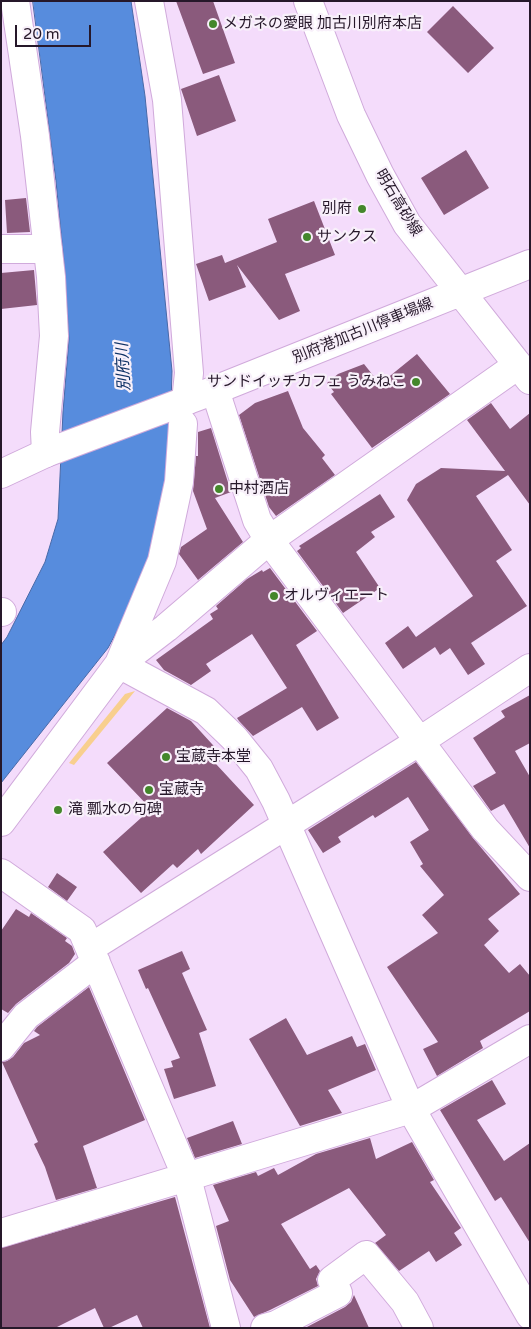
<!DOCTYPE html>
<html>
<head>
<meta charset="utf-8">
<style>
  body { margin:0 }
  #map { position:relative; width:531px; height:1329px; overflow:hidden; background:#f4dcfb; font-family:"Varela Round",sans-serif }
  canvas { display:block }
  .frame { position:absolute; inset:0; border:2px solid #26182a; pointer-events:none }
  .scale { position:absolute; left:15px; top:25px; width:76px; height:22px; box-sizing:border-box; border:2px solid #26182a; border-top:0; padding-left:6px; font-size:15px; line-height:18px; white-space:nowrap; color:#26182a; -webkit-text-stroke:4px #f8f0fa; paint-order:stroke }
</style>
</head>
<body>
<div id="map">
<canvas width="531" height="1329"></canvas>
<div class="frame"></div>
<div class="scale">20 m</div>
</div>
<script>
const c = document.querySelector('canvas').getContext('2d');
c.lineJoin = 'round';
function paint(path, color) { c.fillStyle = color; c.fill(path, 'evenodd'); }
function trace(path, color, width, dash) { c.strokeStyle = color; c.lineWidth = width; c.lineCap = dash ? 'butt' : 'round'; c.setLineDash(dash || []); c.stroke(path); }
function drawText(font, color, halo, rows, align = 'center') {
  c.font = font + ' "Varela Round","Noto Sans JP",sans-serif'; c.lineWidth = 4.5; c.setLineDash([]); c.textBaseline = 'middle'; c.strokeStyle = halo; c.fillStyle = color; for (const [text, x, y, turn = 0] of rows) {
    c.save(); c.translate(x, y); c.rotate((+turn || 0) * Math.PI / 180); c.textAlign = isNaN(turn) ? turn : align; if (halo) c.strokeText(text, 0, 0); c.fillText(text, 0, 0); c.restore();
  }
}
paint(new Path2D(`
  M135,691L74,765L69,763L125,694Z`), '#f8cf8e');
const water = new Path2D(`
  M33,1H131L145,96L172,371L169,468L147,575L108,648L1,783V645L7,637L45,562L58,519L63,412L69,339L65,273L56,181Z`);
paint(water, '#578cdd');
trace(water, '#4869a7', 1);
paint(new Path2D(`
  M176,1H213L235,63L203,74Z
  M453,6L494,48L468,73L427,32Z
  M219,75L236,121L197,136L181,89Z
  M466,150L489,188L444,215L421,178Z
  M26,198L30,232L7,233L5,200Z
  M314,201L335,255L285,274L300,311L279,320L237,265L246,287L209,301L196,264L222,255L225,263L277,242L268,219Z
  M34,270L37,305L1,309V273Z
  M417,354L450,394L372,448L331,394L334,392L327,383L338,374L364,364L380,384Z
  M288,391L303,428L325,455L322,458L335,475L276,516L269,507L239,415L255,403Z
  M491,403L510,429L530,413V505L508,475L476,496L512,550L496,561L527,606L471,643L485,664L468,675L450,648L440,655L435,647L403,669L385,643L408,626L416,637L473,596L407,500L416,484L441,468L505,471L467,420Z
  M211,428L231,492L215,498L243,542L198,580L179,554L181,547L207,529L193,491L196,456H198V432Z
  M380,494L395,517L371,532L375,537L356,552L380,588L343,613L297,551L301,548L299,546Z
  M270,568L317,631L296,645L339,718L317,731L302,707L253,736L239,721L237,718L287,688L252,634L206,664L211,671L191,685L164,670L156,660L213,619L210,614L218,609L216,606L247,579L262,570L263,572Z
  M530,695V743L515,751L530,777V848L504,804L491,811L473,786L496,773L473,738L505,717L501,711Z
  M167,708L191,721L222,755L217,757L220,761L216,764L254,805L201,854L198,849L177,868L173,864L141,893L103,852L151,809L107,763Z
  M416,762L473,838L520,894L488,919L499,931L484,945L509,973L520,964L530,976V1011L480,1041L483,1048L437,1076L423,1049L438,1042L387,967L438,933L422,915L444,895L420,866L423,864L410,842L429,830L408,797L375,818L373,815L338,837L341,842L323,853L308,830Z
  M57,873L77,887L67,901L48,887Z
  M16,909L29,917L31,913L67,938L65,941L72,946L75,954L69,963L16,1004L8,1013L1,1009V931Z
  M182,951L190,969L182,973L207,1030L199,1033L216,1086L174,1099L164,1069L173,1067L171,1061L180,1058L148,988L146,989L138,970Z
  M89,987L145,1120L83,1146L97,1188L56,1200L45,1167L34,1144L38,1142L2,1062L7,1061L13,1057L24,1043L40,1035L34,1031L37,1027Z
  M286,1018L307,1055L352,1036L357,1047L365,1044L376,1070L328,1090L342,1113L300,1126L249,1039Z
  M492,1080L506,1104L477,1120L504,1161L530,1143V1243L501,1197L495,1201L440,1110Z
  M233,1121L242,1144L195,1158L187,1138Z
  M370,1138L376,1159L412,1142L434,1180L430,1182L461,1228L454,1233L462,1245L436,1262L429,1251L399,1271L375,1243L386,1235L349,1188L281,1224L310,1269L316,1265L320,1271L316,1279L318,1286L270,1310L254,1317L230,1280L216,1226L229,1221L213,1185L256,1172L258,1176L274,1168L278,1175L316,1154Z
  M175,1197L210,1328H143L137,1315L109,1328H104L95,1308L55,1328H1V1248Z
  M354,1295L369,1328H305L345,1307L351,1302Z`), '#8a5a7c');
const minor = new Path2D(`
  M15,1L35,136L51,277L54,336L45,432L46,453
  M149,1L167,100L189,373L186,401
  M1,249H48
  M215,390L257,520L269,540L485,829L530,877
  M1,612H2
  M119,664L206,711L234,738L259,769L276,801L411,1109L530,1315
  M119,664L166,628L269,540L518,365
  M1,822L119,664L162,561L179,482L183,424
  M1,873L82,930L187,1178L226,1328
  M90,948L420,741L530,668
  M1,1047L26,1016L96,962
  M1,1233L411,1109L530,1039
  M265,1328L276,1325L338,1293L332,1280L366,1255L405,1302L419,1328`);
const major = new Path2D(`
  M308,1L351,115L380,175L407,224L530,380
  M1,474L46,453L215,390L530,264`);
trace(minor, '#d0aadb', 30);
trace(major, '#d0aadb', 30);
trace(minor, '#fff', 28);
trace(major, '#fff', 28);
for (const [x, y, r, color] of [
  [213,24,5,"#44872b"],
  [362,209,5,"#44872b"],
  [307,237,5,"#44872b"],
  [416,382,5,"#44872b"],
  [219,489,5,"#44872b"],
  [274,596,5,"#44872b"],
  [166,757,5,"#44872b"],
  [149,790,5,"#44872b"],
  [58,810,5,"#44872b"]
]) { const dot = new Path2D(); dot.arc(x, y, r, 0, 2 * Math.PI); c.fillStyle = color; c.fill(dot); trace(dot, '#f8f0fa', 2); }
drawText('15px', '#26182a', '#f8f0fa', [
  ["メガネの愛眼 加古川別府本店",223,24],
  ["別府",352,209,"right"],
  ["サンクス",317,237],
  ["サンドイッチカフェ うみねこ",406,382,"right"],
  ["中村酒店",229,489],
  ["オルヴィエート",284,596],
  ["宝蔵寺本堂",176,757],
  ["宝蔵寺",159,790],
  ["滝 瓢水の句碑",68,810]
], 'left');
drawText('15px', '#26182a', '#f8f0fa', [
  ["明石高砂線",398,203,59],
  ["別府港加古川停車場線",363,331,-22]
]);
drawText('italic 16px', '#0f3266', '#f8f0fa', [
  ["別府川",124,367,-93]
]);
</script>
</body>
</html>
